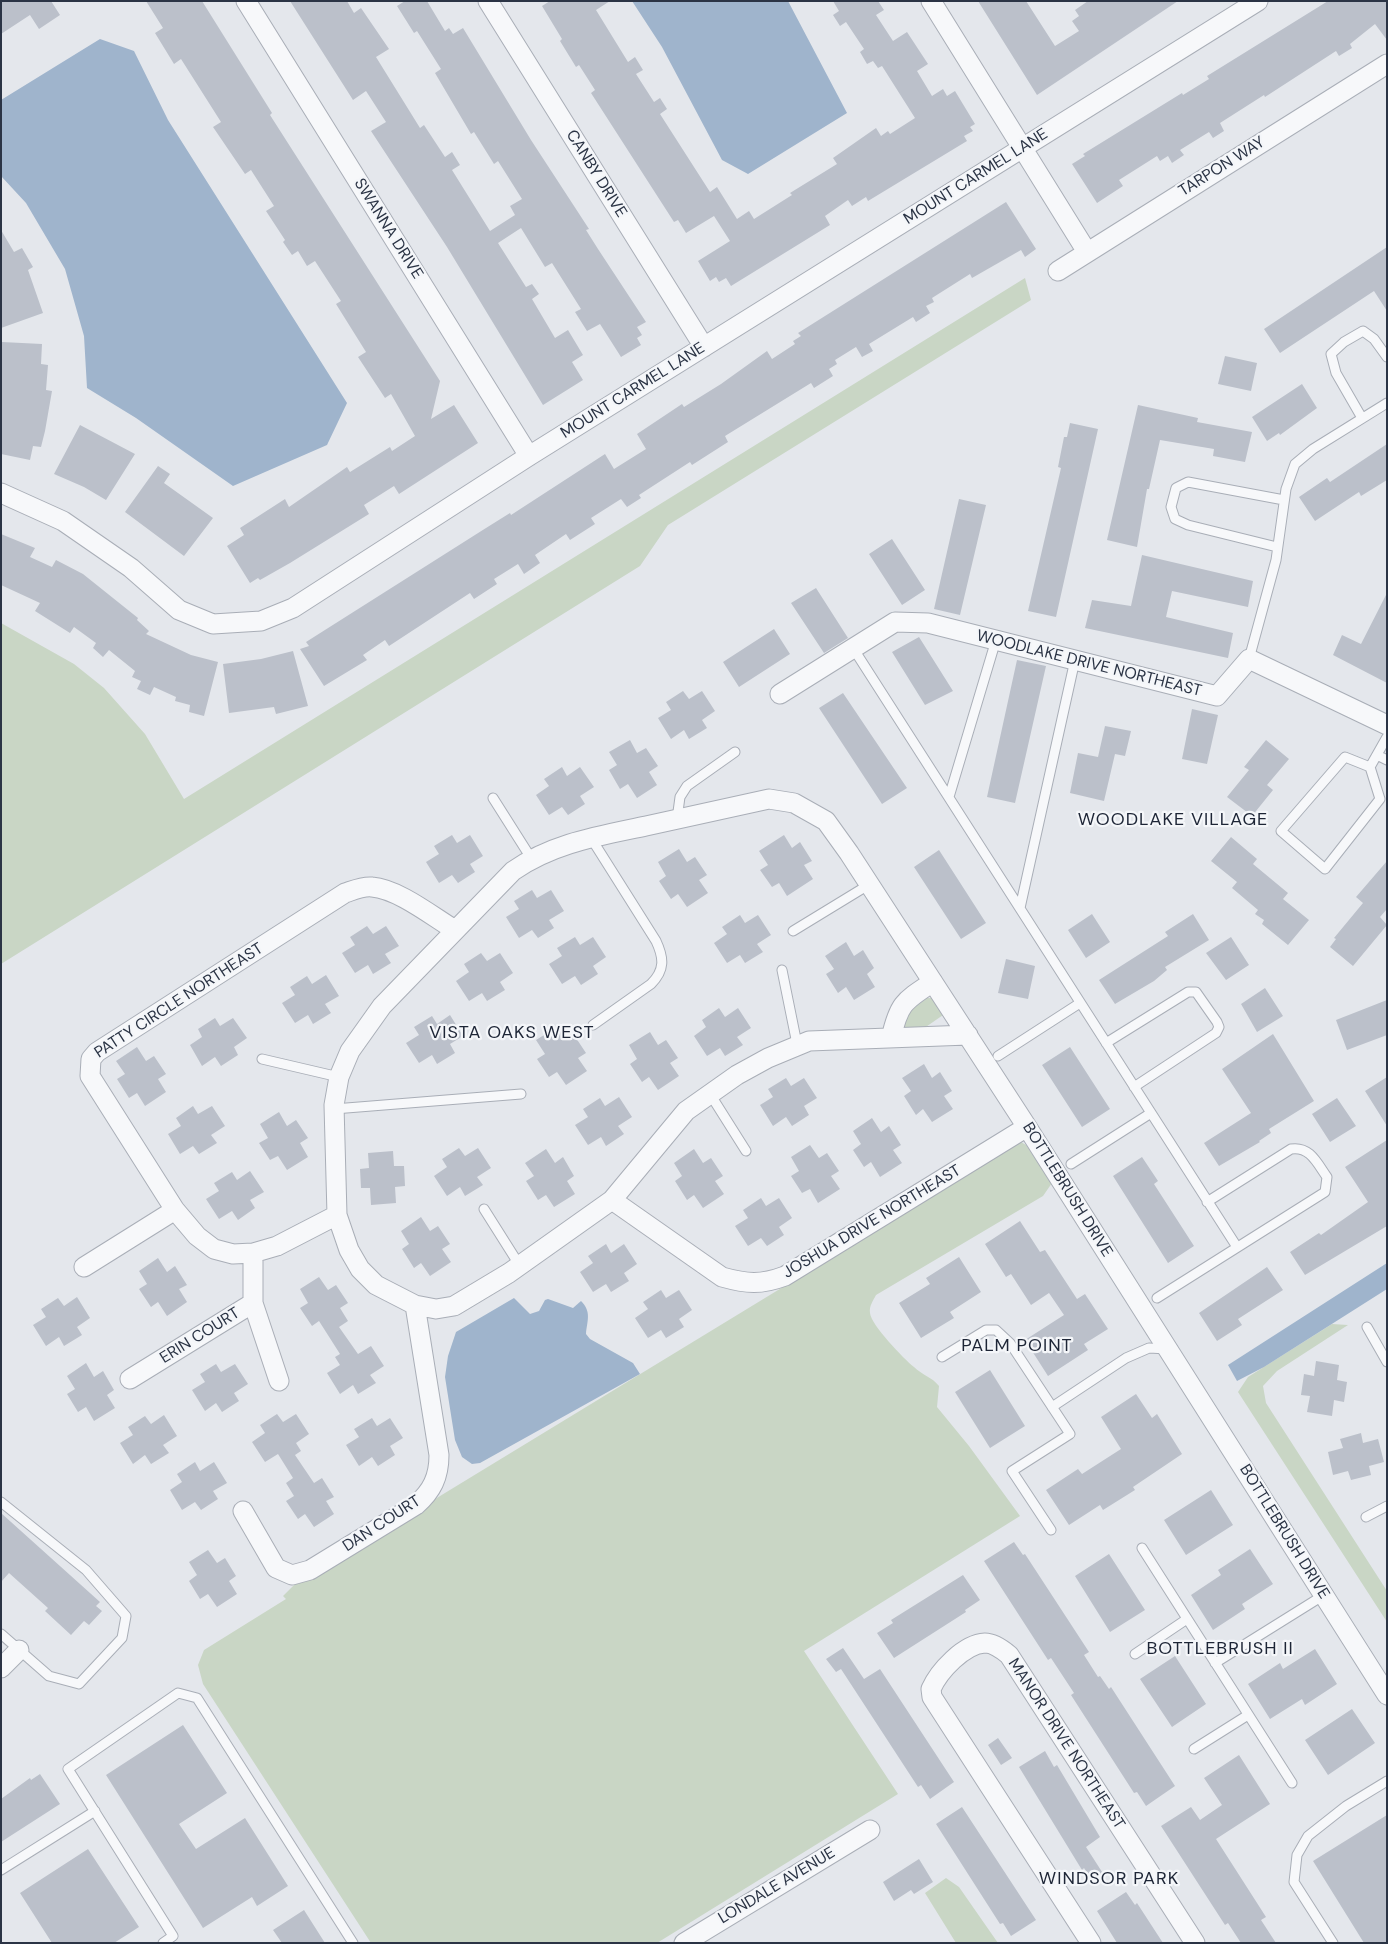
<!DOCTYPE html>
<html>
<head>
<meta charset="utf-8">
<style>
  body { margin:0 }
  #map { position:relative; width:1388px; height:1944px; overflow:hidden; background:#e4e7ec; font-family:"DM Sans",sans-serif }
  canvas { display:block }
  .frame { position:absolute; inset:0; border:2px solid #2b3445; pointer-events:none }
</style>
</head>
<body>
<div id="map">
<canvas width="1388" height="1944"></canvas>
<div class="frame"></div>
</div>
<script>
const c = document.querySelector('canvas').getContext('2d');
c.lineJoin = 'round';
function paint(path, color) { c.fillStyle = color; c.fill(path, 'evenodd'); }
function trace(path, color, width, dash) { c.strokeStyle = color; c.lineWidth = width; c.lineCap = dash ? 'butt' : 'round'; c.setLineDash(dash || []); c.stroke(path); }
function drawText(font, color, halo, rows, align = 'center') {
  c.font = font + ' "DM Sans",sans-serif'; c.lineWidth = 4.5; c.setLineDash([]); c.textBaseline = 'middle'; c.strokeStyle = halo; c.fillStyle = color; for (const [text, x, y, turn = 0] of rows) {
    c.save(); c.translate(x, y); c.rotate((+turn || 0) * Math.PI / 180); c.textAlign = isNaN(turn) ? turn : align; if (halo) c.strokeText(text, 0, 0); c.fillText(text, 0, 0); c.restore();
  }
}
paint(new Path2D(`
  M1025,278L1031,300L668,525L640,566L1,964V623L74,664L104,688L145,734L184,799Z
  M927,998H935L946,1013L920,1031H908L900,1025L910,1011Z
  M1021,1142L1026,1145L1052,1183L1043,1196L876,1295C873,1301 869,1306 870,1313C871,1325 904,1359 914,1367C922,1375 932,1377 939,1386L937,1407L969,1446L1020,1516L804,1651L898,1794L657,1943H371L203,1684L198,1665L204,1650L286,1599L283,1596L294,1585Z
  M1332,1324L1348,1325L1277,1371L1263,1386L1266,1403L1387,1591V1622L1238,1392L1248,1377Z
  M946,1878L959,1887L998,1943H956L925,1893Z`), '#c9d6c5');
paint(new Path2D(`
  M632,1H788L847,113L748,174L722,160L662,47Z
  M100,39L134,51L168,120L347,403L327,445L233,486L136,418L87,388L84,336L65,269L26,203L1,176V100Z
  M1387,1263V1289L1264,1367L1237,1381L1228,1365Z
  M514,1298L530,1314L539,1311L545,1300L548,1299L573,1308L581,1301C592,1312 587,1321 586,1334L590,1339L633,1363L640,1374L480,1463L472,1464L462,1457L455,1440L445,1377L448,1356L456,1332Z`), '#9fb4cc');
paint(new Path2D(`
  M1,1H51L60,15L39,29L30,15L1,34Z
  M146,1H202L272,113L270,115L440,381L431,419L454,405L478,443L399,494L394,486L364,505L369,514L290,563L260,580L258,578L250,583L227,546L244,535L240,528L285,499L289,507L347,467L350,472L390,447L392,451L415,436L391,394L385,398L358,357L366,352L336,304L341,301L315,261L307,266L298,251L292,255L283,242L285,240L266,211L274,206L251,170L245,174L213,127L221,122L181,59L174,64L155,33L163,28Z
  M290,1H347L354,13L361,8L389,49L376,57L420,128L424,125L445,157L452,152L460,165L452,170L490,231L515,215L510,206L522,199L498,161L494,164L474,132L471,134L435,73L441,69L417,31L414,33L397,6L405,1H427L445,31L449,28L453,34L463,28L531,140L589,229L586,230L598,249L646,322L637,327L642,335L637,338L641,345L621,357L600,324L587,331L575,312L581,309L552,263L545,267L521,228L498,243L526,287L532,284L539,294L532,299L555,338L568,330L583,355L572,362L583,380L543,405L447,247L371,131L386,122L366,91L353,100Z
  M550,1H610L596,10L628,62L635,57L643,70L636,74L654,102L660,98L667,109L660,114L710,192L717,187L737,219L749,211L754,219L792,195L790,193L837,164L833,158L876,128L881,136L888,131L890,134L915,118L882,66L878,68L873,61L867,64L860,52L864,49L846,22L840,26L833,15L839,11L833,1H878L884,10L876,15L893,41L907,32L928,64L917,71L932,96L943,89L947,96L955,91L975,124L970,127L973,131L964,136L967,141L868,201L866,197L852,206L848,200L825,216L830,225L731,286L726,278L719,282L716,277L710,281L698,261L730,241L714,216L686,233L678,220L674,222L591,93L595,90L579,65L576,67L560,41L562,39L542,6Z
  M978,1H1026L1055,46L1079,31L1072,21L1079,16L1075,10L1088,1H1178L1037,95Z
  M1328,1H1387V40L1375,24L1350,44L1352,48L1339,56L1336,51L1265,97L1264,95L1220,123L1224,131L1213,138L1209,132L1180,150L1184,155L1172,163L1168,156L1160,161L1157,156L1119,180L1123,186L1097,203L1072,164L1085,156L1083,154L1182,93L1183,95L1209,79L1207,76Z
  M1006,202L1036,249L1025,257L1021,250L972,278L970,274L932,298L934,302L926,306L930,313L916,322L913,317L869,344L873,351L862,357L856,347L835,360L837,364L829,369L833,376L814,388L811,383L725,436L728,442L692,465L690,462L639,495L641,498L627,507L621,499L591,518L595,524L570,540L566,534L535,555L540,563L524,574L518,564L494,579L497,584L474,599L470,593L389,646L385,640L363,655L367,660L324,686L300,649L309,646L306,642L486,528L510,513L511,515L605,454L614,469L646,449L637,434L682,404L684,407L721,384L767,351L772,359L795,344L793,341L801,336L798,333Z
  M1,230L14,252L22,248L33,267L28,270L43,313L1,328Z
  M1387,247V311L1374,291L1280,353L1264,329Z
  M2,342L42,344L41,364L48,365L46,390L52,391L45,431L41,447L33,446L30,460L1,454Z
  M1225,356L1257,363L1251,391L1218,384Z
  M1302,384L1317,408L1280,435L1279,433L1267,441L1252,417Z
  M1138,405L1198,418L1197,422L1252,432L1245,462L1213,456L1214,449L1160,440L1149,489H1147L1137,547L1107,540Z
  M1070,423L1098,429L1056,617L1028,611L1061,468L1058,467L1064,437H1067Z
  M80,425L135,454L106,500L84,487L54,474Z
  M1387,444V480L1361,496L1359,492L1315,521L1299,497L1327,478L1330,482Z
  M158,466L170,474L164,483L213,518L184,556L125,512Z
  M959,499L986,505L960,615L934,609Z
  M1,534L35,548L30,557L52,567L56,560L83,574L138,618L137,620L149,631L146,634L191,655L218,662L204,716L189,712L190,705L175,701L176,697L154,687L150,695L137,689L141,681L132,677L135,671L109,650L103,657L93,648L96,643L74,627L70,633L35,611L40,603L1,585Z
  M892,539L925,590L902,605L869,554Z
  M1142,555L1253,581L1248,607L1172,591L1166,617L1233,633L1228,658L1085,628L1092,600L1131,606Z
  M816,588L848,638L824,653L791,603Z
  M1387,593V683L1333,655L1342,635L1361,644Z
  M774,629L790,654L739,687L723,662Z
  M919,637L953,691L925,705L892,652Z
  M293,651L308,706L276,714L274,707L229,713L223,664L261,659Z
  M1017,660L1046,666L1015,803L987,797Z
  M683,691L689,699L702,691L715,711L702,720L707,728L689,739L684,730L671,739L658,718L671,710L666,702Z
  M843,693L907,788L882,804L819,708Z
  M1192,709L1218,715L1207,764L1182,759Z
  M1105,726L1131,731L1125,756L1115,754L1104,801L1070,793L1078,753L1098,757Z
  M630,740L637,753L646,748L658,766L649,772L657,785L637,798L628,784L620,789L609,770L617,765L609,752Z
  M1266,740L1289,759L1267,785L1273,790L1252,816L1227,797L1249,770L1244,767Z
  M562,767L567,776L580,767L594,787L580,796L585,804L568,815L562,807L549,815L536,795L549,786L544,779Z
  M452,835L457,843L470,835L483,856L470,864L475,872L458,883L452,875L439,883L426,862L439,854L434,846Z
  M784,835L792,848L800,842L812,861L804,865L813,879L787,896L779,883L772,887L760,870L768,865L759,851Z
  M1231,837L1257,859L1253,864L1288,893L1283,899L1309,920L1288,945L1262,924L1264,920L1255,914L1258,910L1232,888L1237,882L1211,861Z
  M679,849L687,862L695,857L707,875L699,880L708,893L687,907L678,894L671,899L659,881L666,876L658,862Z
  M939,850L986,923L961,939L914,867Z
  M1387,861V909L1380,917L1387,925L1353,966L1330,947L1336,939L1334,938L1363,903L1356,897Z
  M532,890L537,898L551,890L564,911L549,920L554,928L538,938L532,930L519,938L506,917L519,909L514,901Z
  M1092,914L1110,942L1086,958L1068,930Z
  M1193,914L1209,940L1165,967L1167,970L1154,981L1115,1004L1099,980L1168,936L1165,932Z
  M740,915L745,923L758,915L771,935L757,944L763,952L745,963L740,955L727,963L714,943L727,934L722,927Z
  M367,926L373,934L386,926L399,946L385,954L391,963L373,974L368,965L355,973L342,953L355,945L350,937Z
  M575,937L580,945L593,937L606,957L593,966L598,974L581,985L575,976L562,984L549,964L562,956L557,948Z
  M1231,937L1249,965L1226,980L1206,953Z
  M846,942L854,956L863,950L874,968L867,974L875,987L854,1000L846,987L838,993L826,974L834,969L825,956Z
  M481,953L487,961L500,953L513,973L500,982L505,990L487,1001L482,993L469,1001L456,981L469,972L464,964Z
  M1006,959L1035,966L1028,999L998,993Z
  M326,975L339,996L325,1004L331,1013L313,1024L308,1015L295,1023L282,1003L295,995L290,987L307,976L312,984Z
  M1265,988L1283,1016L1257,1032L1241,1004Z
  M1387,1000V1035L1347,1050L1336,1020Z
  M719,1008L725,1017L738,1008L751,1028L737,1037L743,1045L725,1056L720,1048L707,1056L694,1036L706,1027L702,1020Z
  M450,1015L463,1036L450,1044L455,1053L437,1064L432,1055L419,1063L406,1043L419,1035L414,1027L432,1016L437,1024Z
  M215,1018L220,1026L233,1018L247,1038L234,1047L238,1055L221,1066L215,1057L202,1066L190,1045L202,1037L198,1029Z
  M557,1027L566,1040L574,1035L586,1053L578,1058L587,1071L566,1085L557,1072L549,1077L537,1059L545,1054L536,1040Z
  M650,1032L658,1045L666,1040L678,1058L670,1063L679,1076L658,1090L649,1077L642,1082L630,1064L637,1059L629,1045Z
  M1273,1034L1314,1101L1269,1129L1271,1133L1259,1141L1260,1142L1219,1166L1204,1143L1251,1113L1222,1069Z
  M137,1047L146,1061L154,1056L166,1074L158,1079L166,1092L145,1106L137,1093L129,1098L117,1079L125,1074L116,1061Z
  M1070,1047L1110,1109L1082,1127L1042,1065Z
  M924,1064L932,1078L940,1072L952,1091L944,1096L953,1109L932,1122L923,1109L916,1115L904,1096L911,1091L902,1078Z
  M1387,1077V1126L1365,1091Z
  M786,1078L791,1086L804,1078L817,1098L804,1106L809,1115L792,1126L786,1117L773,1126L760,1105L773,1097L768,1089Z
  M619,1097L632,1117L618,1126L624,1134L606,1146L601,1137L588,1145L575,1125L588,1117L583,1109L600,1098L605,1106Z
  M1337,1098L1356,1126L1330,1142L1312,1114Z
  M193,1106L198,1114L212,1106L225,1126L211,1135L217,1143L199,1154L193,1146L180,1154L168,1134L181,1126L176,1118Z
  M279,1112L287,1126L296,1120L308,1138L300,1143L308,1157L287,1170L278,1156L270,1160L259,1143L268,1138L260,1124Z
  M872,1118L881,1132L889,1126L901,1145L893,1150L902,1163L880,1177L871,1162L864,1167L853,1150L861,1144L853,1131Z
  M1387,1140V1226L1305,1275L1290,1252L1319,1233L1321,1235L1368,1202L1345,1167Z
  M810,1145L819,1158L827,1153L839,1171L831,1176L840,1189L818,1203L810,1189L802,1193L791,1176L799,1171L791,1157Z
  M459,1148L465,1156L478,1148L491,1168L477,1177L483,1185L465,1196L460,1187L447,1196L434,1176L447,1167L442,1159Z
  M546,1149L555,1163L563,1157L574,1176L567,1181L575,1194L554,1207L546,1195L538,1200L526,1181L534,1176L525,1163Z
  M694,1149L703,1163L711,1158L723,1176L715,1181L724,1194L703,1208L694,1195L687,1200L675,1181L682,1176L674,1163Z
  M393,1151L394,1166H404L405,1186L395,1187L396,1203L371,1205L370,1188H361L360,1169L369,1168L368,1153Z
  M1142,1157L1158,1181L1154,1184L1194,1246L1168,1263L1113,1176Z
  M250,1171L264,1192L250,1200L255,1208L238,1220L232,1211L219,1219L206,1199L219,1191L214,1183L232,1172L237,1180Z
  M761,1198L766,1206L779,1198L792,1218L779,1227L784,1235L767,1246L761,1238L748,1246L735,1226L748,1218L743,1210Z
  M421,1217L430,1231L438,1226L450,1244L442,1249L451,1262L430,1276L421,1263L414,1268L402,1249L409,1244L401,1231Z
  M1020,1221L1040,1252L1045,1250L1077,1299L1085,1294L1108,1329L1084,1344L1088,1350L1048,1376L1025,1340L1064,1315L1049,1293L1031,1305L1011,1274L1006,1277L985,1244Z
  M606,1244L611,1253L624,1244L637,1264L624,1273L629,1281L611,1292L606,1284L593,1292L580,1272L593,1263L588,1256Z
  M959,1257L981,1292L950,1312L954,1318L921,1338L899,1303L930,1284L926,1278Z
  M158,1258L167,1272L175,1266L187,1285L179,1289L187,1302L167,1316L158,1302L151,1307L139,1289L147,1284L139,1271Z
  M1267,1267L1283,1290L1238,1319L1242,1325L1217,1341L1199,1313Z
  M319,1277L328,1290L336,1285L348,1303L340,1308L348,1321L339,1327L358,1354L371,1346L384,1366L370,1375L376,1383L358,1394L353,1385L340,1394L327,1373L340,1365L335,1357L340,1354L319,1321L312,1326L300,1308L308,1303L300,1289Z
  M661,1290L666,1298L679,1290L692,1310L679,1319L684,1327L666,1338L661,1330L648,1338L635,1318L648,1309L643,1302Z
  M77,1297L90,1318L77,1327L82,1335L64,1346L59,1337L46,1346L33,1325L46,1317L41,1309L58,1298L64,1306Z
  M1316,1361L1339,1365L1337,1380L1347,1382L1344,1402L1334,1400L1332,1416L1307,1412L1310,1396L1301,1395L1304,1374L1314,1376Z
  M86,1363L94,1377L103,1371L114,1390L107,1395L115,1408L94,1421L86,1407L78,1412L67,1394L75,1389L67,1376Z
  M216,1364L221,1372L235,1364L248,1384L234,1393L239,1401L222,1412L216,1403L205,1411L192,1390L205,1382L200,1374Z
  M990,1370L1025,1426L990,1448L955,1392Z
  M1136,1394L1152,1418L1157,1414L1182,1454L1133,1487L1135,1490L1103,1510L1100,1505L1069,1525L1046,1490L1078,1469L1082,1474L1121,1449L1101,1417Z
  M277,1414L283,1422L296,1414L309,1434L296,1443L301,1451L295,1455L314,1483L322,1478L334,1497L326,1501L334,1514L314,1527L305,1514L298,1519L286,1501L294,1496L286,1483L293,1478L278,1454L265,1462L252,1442L265,1433L260,1425Z
  M164,1415L177,1436L163,1445L169,1453L151,1464L145,1455L133,1464L120,1443L133,1435L128,1427L145,1416L151,1424Z
  M372,1418L377,1426L390,1418L403,1438L390,1446L395,1455L378,1466L372,1457L359,1466L346,1445L359,1437L354,1429Z
  M1361,1433L1363,1443L1378,1439L1384,1462L1369,1466L1371,1475L1351,1480L1348,1471L1333,1475L1328,1452L1343,1448L1340,1439Z
  M195,1462L200,1471L214,1462L227,1483L213,1491L218,1499L201,1510L195,1502L182,1510L170,1490L182,1482L177,1474Z
  M1211,1490L1233,1525L1186,1555L1164,1520Z
  M1,1513L100,1602L96,1606L102,1611L89,1625L84,1621L71,1635L45,1611L48,1608L9,1573L1,1582Z
  M1014,1542L1023,1555L1025,1554L1089,1652L1084,1655L1098,1677L1100,1676L1109,1689L1111,1687L1175,1786L1146,1806L1137,1792L1134,1793L1071,1695L1074,1693L1051,1658L1048,1660L984,1561Z
  M1250,1549L1273,1584L1242,1604L1245,1609L1213,1630L1191,1595L1221,1575L1218,1570Z
  M208,1550L217,1563L225,1558L236,1576L229,1581L237,1594L217,1607L208,1594L200,1599L189,1581L197,1575L189,1562Z
  M1109,1554L1145,1610L1110,1632L1075,1576Z
  M963,1575L980,1600L965,1610L966,1612L894,1658L877,1633L893,1623L891,1620Z
  M843,1648L864,1679L880,1669L954,1782L930,1799L921,1785L918,1787L841,1669L836,1672L826,1659Z
  M1315,1649L1337,1684L1305,1705L1302,1699L1270,1719L1248,1684L1280,1663L1283,1669Z
  M1175,1656L1206,1704L1172,1727L1140,1679Z
  M1352,1709L1375,1743L1328,1775L1305,1740Z
  M183,1725L227,1793L179,1824L196,1849L245,1818L288,1886L257,1906L252,1897L203,1928L106,1775Z
  M998,1738L1012,1758L1001,1765L988,1745Z
  M1045,1751L1054,1767L1057,1765L1100,1837L1086,1847L1104,1875L1093,1882L1084,1868L1082,1870L1019,1767Z
  M1239,1755L1270,1804L1216,1839L1266,1917L1261,1920L1276,1943H1241L1228,1923L1225,1925L1161,1826L1191,1807L1200,1820L1222,1805L1204,1778Z
  M40,1774L60,1804L1,1842V1799L30,1778L31,1780Z
  M962,1807L1036,1920L1011,1936L1003,1923L1000,1924L936,1824Z
  M1387,1815V1943H1364L1313,1861Z
  M88,1849L139,1927L114,1943H52L20,1893Z
  M919,1859L933,1882L914,1894L911,1890L894,1901L883,1882Z
  M1126,1892L1135,1905L1137,1903L1163,1943H1117L1097,1911Z
  M304,1910L325,1943H282L273,1930Z`), '#bbc0ca');
const service = new Path2D(`
  M1362,418L1336,373L1331,354L1344,342L1363,331L1374,339L1387,357
  M1277,547L1188,525L1175,519L1171,507L1176,488L1188,482L1284,500
  M853,648L1237,1247
  M1249,659L1276,560L1286,489L1295,464L1313,449L1387,403
  M1377,755L1387,760
  M1370,767L1345,757L1281,831L1325,869L1380,799L1370,767L1387,737
  M949,797L996,640
  M493,798L531,858
  M677,819L680,797L687,786L735,752
  M591,838L656,941C664,958 665,970 651,984L593,1025
  M1020,908L1075,660
  M793,931L870,884
  M782,970L797,1044
  M1106,1043L1188,992H1196L1217,1022L1219,1027L1216,1033L1134,1087
  M998,1056L1080,1003
  M262,1059L339,1077
  M710,1094L746,1151
  M334,1109L521,1094
  M1071,1164L1151,1113
  M484,1209L520,1266
  M1157,1298L1325,1192L1327,1177C1317,1163 1310,1146 1291,1149L1207,1202
  M1367,1327L1387,1362
  M942,1357L986,1330H996L1010,1343L1070,1434L1012,1471L1051,1530
  M1052,1407L1126,1358L1149,1348L1167,1349
  M1,1502L86,1570L126,1616L122,1638L79,1684L49,1676L1,1634
  M1366,1517L1387,1506
  M1142,1548L1292,1783
  M1135,1654L1187,1619
  M1215,1663L1324,1595
  M1194,1749L1248,1715
  M1,1870L95,1811
  M163,1943L173,1936L68,1769L178,1693L197,1698L353,1943
  M1333,1943L1294,1882L1297,1855L1308,1836L1346,1806L1387,1781`);
const minor = new Path2D(`
  M246,1L529,456
  M488,1L704,347
  M931,1L1087,252
  M1058,271L1387,64
  M1,493L63,521L131,568L179,610L213,624L261,621L293,608L529,456L1258,1
  M780,694L895,622L928,623L1217,696L1249,659L1387,725
  M968,1035L809,1041L768,1058L737,1075L686,1111L612,1200L509,1273L454,1306L436,1309L415,1305L376,1285L360,1269L349,1250L337,1215L334,1105L339,1077L350,1051L382,1006L513,871C553,843 599,836 646,826C687,817 728,808 769,799L794,803L826,821L849,853L1027,1127L1387,1695
  M891,1038C899,1003 904,1001 933,982
  M612,1200L722,1277C747,1284 761,1285 785,1276L1027,1127
  M337,1215L277,1246L253,1253L233,1254L214,1249L197,1236L175,1210L90,1076L91,1059L97,1052L345,893C354,890 363,886 372,887C398,889 432,916 455,930
  M84,1267L175,1210
  M253,1303L279,1381
  M130,1379L253,1303V1253
  M243,1511L276,1568L292,1575L310,1570L416,1505C432,1491 439,1477 439,1455L415,1305
  M1,1668L19,1650
  M684,1943L870,1830
  M1091,1943L932,1697L931,1689C939,1671 964,1644 985,1643C994,1643 1003,1650 1009,1655L1195,1943`);
trace(service, '#a9aeb7', 11);
trace(minor, '#a9aeb7', 21);
trace(service, '#f7f8fa', 9);
trace(minor, '#f7f8fa', 19);
drawText('16px', '#2b3445', '#f4f6f9', [
  ["TARPON WAY",1222,167,-32],
  ["CANBY DRIVE",596,174,58],
  ["MOUNT CARMEL LANE",976,177,-32],
  ["SWANNA DRIVE",388,229,58],
  ["MOUNT CARMEL LANE",633,391,-32],
  ["WOODLAKE DRIVE NORTHEAST",1089,664,14],
  ["PATTY CIRCLE NORTHEAST",179,1001,-33],
  ["BOTTLEBRUSH DRIVE",1067,1190,58],
  ["JOSHUA DRIVE NORTHEAST",872,1222,-31],
  ["ERIN COURT",200,1336,-32],
  ["DAN COURT",382,1524,-33],
  ["BOTTLEBRUSH DRIVE",1284,1532,58],
  ["MANOR DRIVE NORTHEAST",1066,1744,57],
  ["LONDALE AVENUE",777,1886,-31]
]);
c.letterSpacing = '1px';
drawText('18px', '#1d2536', '#f4f6f9', [
  ["WOODLAKE VILLAGE",1173,820],
  ["VISTA OAKS WEST",512,1033],
  ["PALM POINT",1017,1346],
  ["BOTTLEBRUSH II",1220,1649],
  ["WINDSOR PARK",1109,1879]
]);
c.letterSpacing = '0px';
</script>
</body>
</html>
